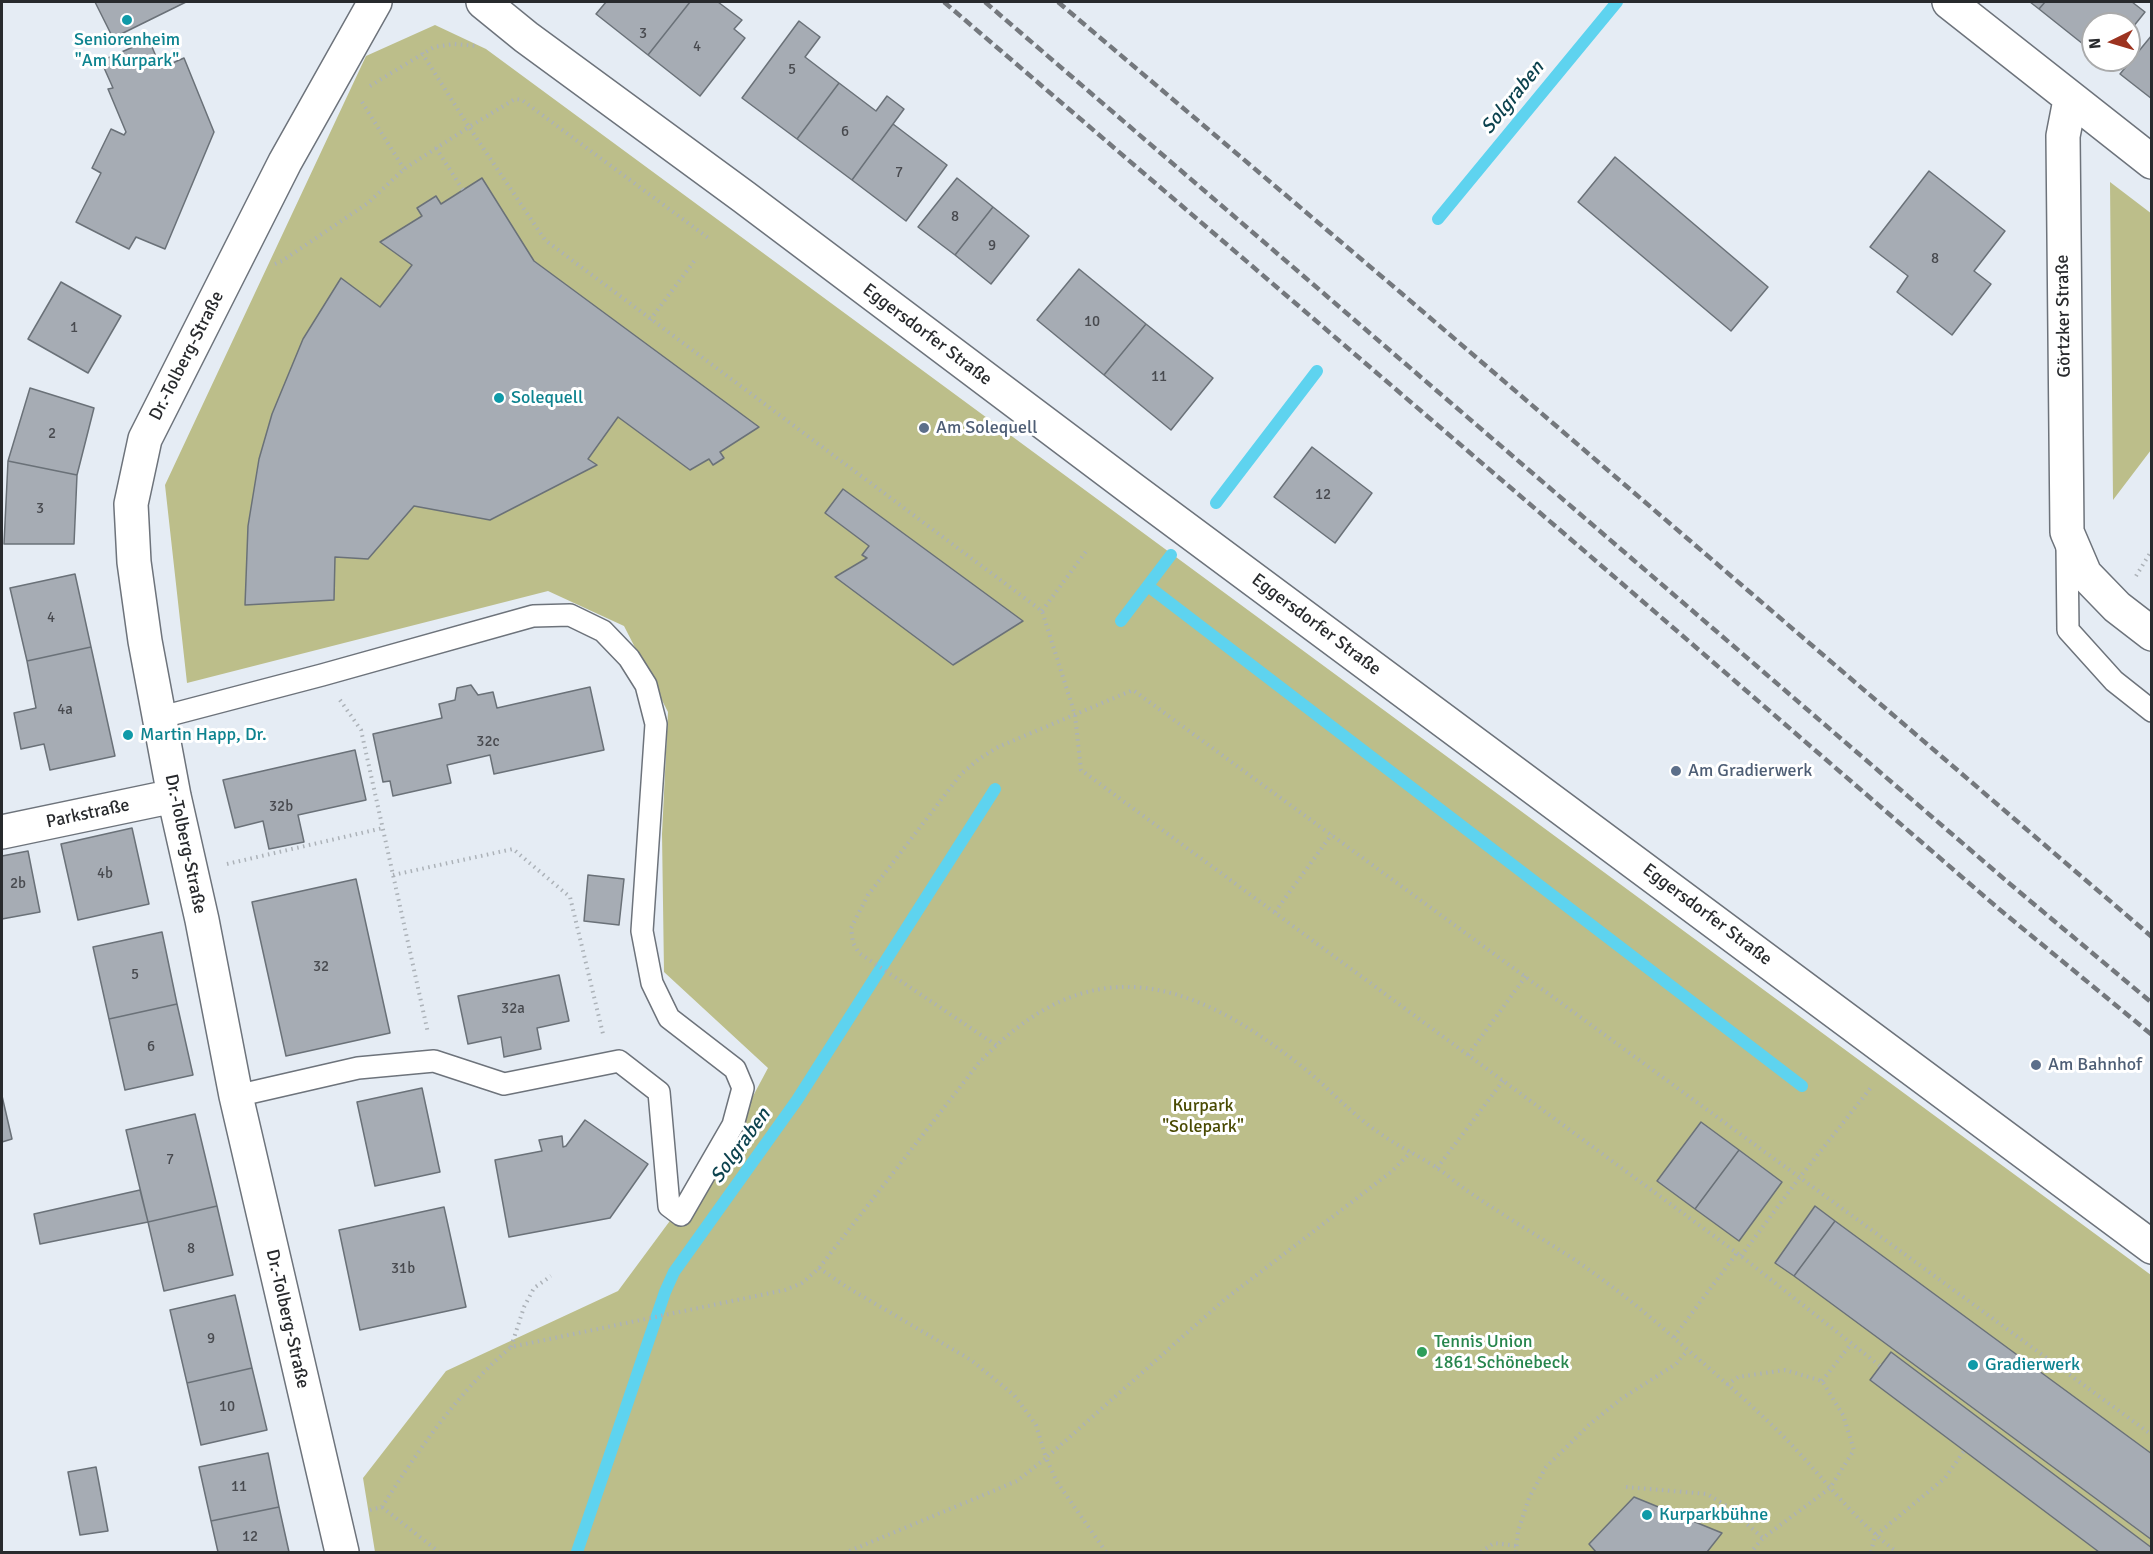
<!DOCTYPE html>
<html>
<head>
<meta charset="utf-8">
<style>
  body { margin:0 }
  #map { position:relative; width:2153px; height:1554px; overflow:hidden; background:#e5ecf4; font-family:Signika,sans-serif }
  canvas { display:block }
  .frame { position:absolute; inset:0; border:3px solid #282a2d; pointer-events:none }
  .north { position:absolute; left:2081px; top:12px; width:60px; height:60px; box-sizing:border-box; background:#fff; border:2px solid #a9aaab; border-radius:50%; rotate:265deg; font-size:16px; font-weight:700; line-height:24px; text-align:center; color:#282a2d }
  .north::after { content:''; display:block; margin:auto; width:21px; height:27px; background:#9c3320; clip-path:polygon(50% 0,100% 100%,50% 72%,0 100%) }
</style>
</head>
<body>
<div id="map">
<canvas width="2153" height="1554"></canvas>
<div class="frame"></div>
<div class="north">N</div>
</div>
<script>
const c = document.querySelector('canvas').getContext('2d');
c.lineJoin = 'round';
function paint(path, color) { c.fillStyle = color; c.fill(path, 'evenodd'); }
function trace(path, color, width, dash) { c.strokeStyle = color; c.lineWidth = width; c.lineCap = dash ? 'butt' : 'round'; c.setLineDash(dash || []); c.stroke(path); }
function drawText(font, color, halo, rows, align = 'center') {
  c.font = font + ' Signika,sans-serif'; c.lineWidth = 6; c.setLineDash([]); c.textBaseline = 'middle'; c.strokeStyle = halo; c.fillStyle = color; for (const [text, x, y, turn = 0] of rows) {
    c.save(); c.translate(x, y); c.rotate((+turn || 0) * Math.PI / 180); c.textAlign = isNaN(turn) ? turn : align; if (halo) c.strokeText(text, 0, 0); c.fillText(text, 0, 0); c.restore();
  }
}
paint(new Path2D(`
  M435,25L486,49L2151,1275V1552H375L363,1478L446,1371L618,1291L729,1141L768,1068L664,972L662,834L668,712L624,626L548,591L187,683L165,485L366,56Z
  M2110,182L2152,214L2151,450L2113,500Z`), '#bcbe8a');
trace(new Path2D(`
  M1438,219L1617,2
  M1216,503L1317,371
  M1148,586L1802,1086
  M1121,621L1171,555
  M577,1552L665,1292L674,1272L797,1100L995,789`), '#5ed3ef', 12);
const building = new Path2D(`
  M95,2H186L113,38Z
  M606,2H690L648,55L596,14Z
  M690,2H718L742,20L734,29L745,38L700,96L648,55Z
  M2030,2H2045L2039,9Z
  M2045,2H2132L2145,12L2129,32V24H2093V52L2039,9Z
  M799,21L820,37L805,57L839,83L797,139L742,98Z
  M2152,35V99L2120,74Z
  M149,40L161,68L184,58L214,132L165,249L136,237L129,249L76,222L101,173L92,168L111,129L124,135L126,132L108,89L113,88L101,61Z
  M839,83L876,111L887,96L904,109L852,180L797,139Z
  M893,124L947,165L906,221L852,180Z
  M1615,157L1768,287L1731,331L1578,202Z
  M1929,171L2005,231L1974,271L1991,284L1952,335L1897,292L1908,276L1870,247Z
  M482,178L534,261L759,427L720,452L724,458L713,465L709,459L690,470L618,417L588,459L597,465L490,520L414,506L368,559L335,557L334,600L245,605L248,526L259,459L272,414L303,339L341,278L380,307L412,265L380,242L422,216L417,208L436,196L441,204Z
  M957,178L993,207L955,255L918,227Z
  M993,207L1029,236L991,284L955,255Z
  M1079,269L1146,324L1104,375L1037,320Z
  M61,282L121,316L88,373L28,339Z
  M1146,324L1213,378L1171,430L1104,375Z
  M30,388L94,408L77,475L8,461Z
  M1312,447L1372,493L1335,543L1274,497Z
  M8,461L77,475L74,544H4Z
  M843,489L1023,621L953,665L835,577L867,558L862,555L869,546L825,513Z
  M75,574L91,647L27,661L10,588Z
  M91,647L115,756L50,770L44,744L21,749L14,713L36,708L27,661Z
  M471,685L478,695L493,692L497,708L590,687L604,750L494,774L490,755L447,765L451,783L393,796L390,781L383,782L373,734L442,718L439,704L455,700L457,688Z
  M355,750L366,800L298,815L304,842L269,849L263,821L235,828L223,780Z
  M132,828L149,904L78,920L61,844Z
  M28,851L40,912L2,919V856Z
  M588,875L624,879L619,925L584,921Z
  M356,879L390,1033L286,1056L252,902Z
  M162,932L177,1004L109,1019L93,947Z
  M559,975L569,1021L537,1028L541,1049L504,1057L501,1037L468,1044L458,996Z
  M177,1004L193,1075L125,1090L109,1019Z
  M422,1088L440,1172L375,1186L357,1102Z
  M2,1096L12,1139L2,1142Z
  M195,1114L217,1206L148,1222L126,1130Z
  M585,1120L648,1164L610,1218L509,1237L495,1160L542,1151L539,1140L562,1136L563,1147L566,1146Z
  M1701,1122L1739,1150L1695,1209L1657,1181Z
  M1739,1150L1782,1182L1739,1241L1695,1209Z
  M140,1190L148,1222L40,1244L34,1214Z
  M217,1206L233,1275L164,1291L148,1222Z
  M1815,1206L1835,1221L1794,1276L1775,1263Z
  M444,1207L466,1307L360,1330L339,1230Z
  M1835,1221L2152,1454V1540L1794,1276Z
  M235,1295L252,1368L187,1383L170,1310Z
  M1891,1352L2152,1548V1552H2099L1870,1380Z
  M252,1368L267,1430L201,1445L187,1383Z
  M268,1453L279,1507L211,1521L199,1467Z
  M96,1467L108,1531L80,1535L68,1472Z
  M1634,1497L1722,1533L1707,1552H1596L1589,1544Z
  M279,1507L289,1552H218L211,1521Z`);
paint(building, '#a6acb4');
trace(building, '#6a7178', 1.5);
const service = new Path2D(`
  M2067,546L2068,630L2114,681L2152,711
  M158,718L322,675L533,616L570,615L603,631L629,658L646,685L656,724L642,931L652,983L669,1018L735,1069L743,1088L733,1125L681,1215L669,1206L659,1092L619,1061L504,1084L434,1061L358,1068L236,1096`);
const minor = new Path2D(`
  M1949,2L2152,162
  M2070,100L2063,136L2067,532L2085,574L2117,607L2152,634
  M2,832L174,796
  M342,1552L236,1096L202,920L174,796L145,641L134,562L131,504L145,439L285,162L375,2`);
const tertiary = new Path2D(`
  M483,2L526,37L744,197L1132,489L2152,1247`);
trace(service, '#6d737b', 24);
trace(minor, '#6d737b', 36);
trace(tertiary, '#6d737b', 36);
trace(new Path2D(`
  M422,53L469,127L515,99L522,100L711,240
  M370,86L434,47L454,44L477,46
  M362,102L404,169
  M436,148L463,190
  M275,264L282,261L368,203L404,169L469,127L545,240L1042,611L1075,715L1081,770L1741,1256L1880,1366
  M650,320L695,260
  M2136,576L2152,550
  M1042,611L1087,550
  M340,700L361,730L428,1033
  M227,864L383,828
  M393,875L513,849L570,897L603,1034
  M1275,912L1332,834
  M996,1045L859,953L853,943L851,928L868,895L961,774L979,759L998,747L1133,690L2152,1435
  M1468,1055L1526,976
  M1437,1168L1503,1081
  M1741,1256L1800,1177L1873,1085
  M819,1268L845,1286L971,1360L1014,1395L1036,1425L1046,1458L1017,1481L847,1552
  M1674,1337L1737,1253
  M511,1347L524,1307L534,1288L551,1276
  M1822,1381L1851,1344
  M1727,1385L1738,1377L1785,1370L1822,1381L1843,1415L1854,1450L1830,1488L1763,1538L1751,1552
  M1626,1487L1707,1494L1725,1505L1763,1538
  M382,1507L439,1552
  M370,1510L382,1507C419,1449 458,1392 511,1347L785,1290L802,1283L819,1268L978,1064C1086,948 1186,975 1300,1065C1327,1086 1350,1113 1378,1132C1397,1146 1418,1155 1437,1168C1448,1175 1458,1185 1469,1192C1504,1216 1540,1237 1575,1260C1610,1284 1643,1310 1674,1338C1709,1368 1744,1398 1777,1430C1818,1470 1851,1518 1897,1552
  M1106,1552L1057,1482L1046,1458L1224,1300L1391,1172L1411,1152
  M1481,1552L1494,1543L1517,1546
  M1516,1552L1518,1531L1529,1498L1546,1467L1589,1425L1621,1399L1676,1364L1688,1350
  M1871,1552L1875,1536L1945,1478L1964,1451`), '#acb2b8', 4, [1.5, 4.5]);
trace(service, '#fff', 21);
trace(minor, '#fff', 33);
trace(tertiary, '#fff', 33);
trace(new Path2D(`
  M944,2L1560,530L1999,909L2152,1035
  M985,2L2010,884L2152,1003
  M1058,2L1400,292L2152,937`), '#74787d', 4.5, [9, 4.5]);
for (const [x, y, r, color] of [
  [127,20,6,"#0f9aa8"],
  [499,398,6,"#0f9aa8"],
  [924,428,6,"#5c6f8a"],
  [128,735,6,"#0f9aa8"],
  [1676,771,6,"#5c6f8a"],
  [2036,1065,6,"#5c6f8a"],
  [1422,1352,6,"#2e9e5b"],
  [1973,1365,6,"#0f9aa8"],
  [1647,1515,6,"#0f9aa8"]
]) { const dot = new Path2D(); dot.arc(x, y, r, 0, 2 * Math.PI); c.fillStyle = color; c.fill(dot); trace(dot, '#fff', 2); }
drawText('15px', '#484a4f', null, [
  ["3",643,34],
  ["4",697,47],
  ["5",792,70],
  ["6",845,132],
  ["7",899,173],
  ["8",955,217],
  ["9",992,246],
  ["8",1935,259],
  ["10",1092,322],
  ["1",74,328],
  ["11",1159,377],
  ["2",52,434],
  ["12",1323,495],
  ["3",40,509],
  ["4",51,618],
  ["4a",65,710],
  ["32c",488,742],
  ["32b",281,807],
  ["4b",105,874],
  ["2b",18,884],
  ["32",321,967],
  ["5",135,975],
  ["32a",513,1009],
  ["6",151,1047],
  ["7",170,1160],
  ["8",191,1249],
  ["31b",403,1269],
  ["9",211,1339],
  ["10",227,1407],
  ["11",239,1487],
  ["12",250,1537]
]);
drawText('18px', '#0d838f', '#fff', [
  ["Seniorenheim",127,40,"center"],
  ["\"Am Kurpark\"",127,61,"center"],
  ["Solequell",511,398],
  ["Martin Happ, Dr.",140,735],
  ["Gradierwerk",1985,1365],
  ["Kurparkbühne",1659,1515]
], 'left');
drawText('18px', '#282a2d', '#fff', [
  ["Görtzker Straße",2064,316,-91],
  ["Eggersdorfer Straße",927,335,37],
  ["Dr.-Tolberg-Straße",187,356,-63],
  ["Eggersdorfer Straße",1316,625,37],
  ["Parkstraße",88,814,-12],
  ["Dr.-Tolberg-Straße",185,844,78],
  ["Eggersdorfer Straße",1707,915,37],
  ["Dr.-Tolberg-Straße",287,1319,77]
]);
drawText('18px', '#4e5e75', '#fff', [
  ["Am Solequell",936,428],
  ["Am Gradierwerk",1688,771],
  ["Am Bahnhof",2048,1065]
], 'left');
drawText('18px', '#494a02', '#fff', [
  ["Kurpark",1203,1106],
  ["\"Solepark\"",1203,1127]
]);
drawText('18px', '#27864d', '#fff', [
  ["Tennis Union",1434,1342],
  ["1861 Schönebeck",1434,1363]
], 'left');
drawText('italic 20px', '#0c424e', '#fff', [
  ["Solgraben",1513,98,-51],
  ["Solgraben",741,1146,-54]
]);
</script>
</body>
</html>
